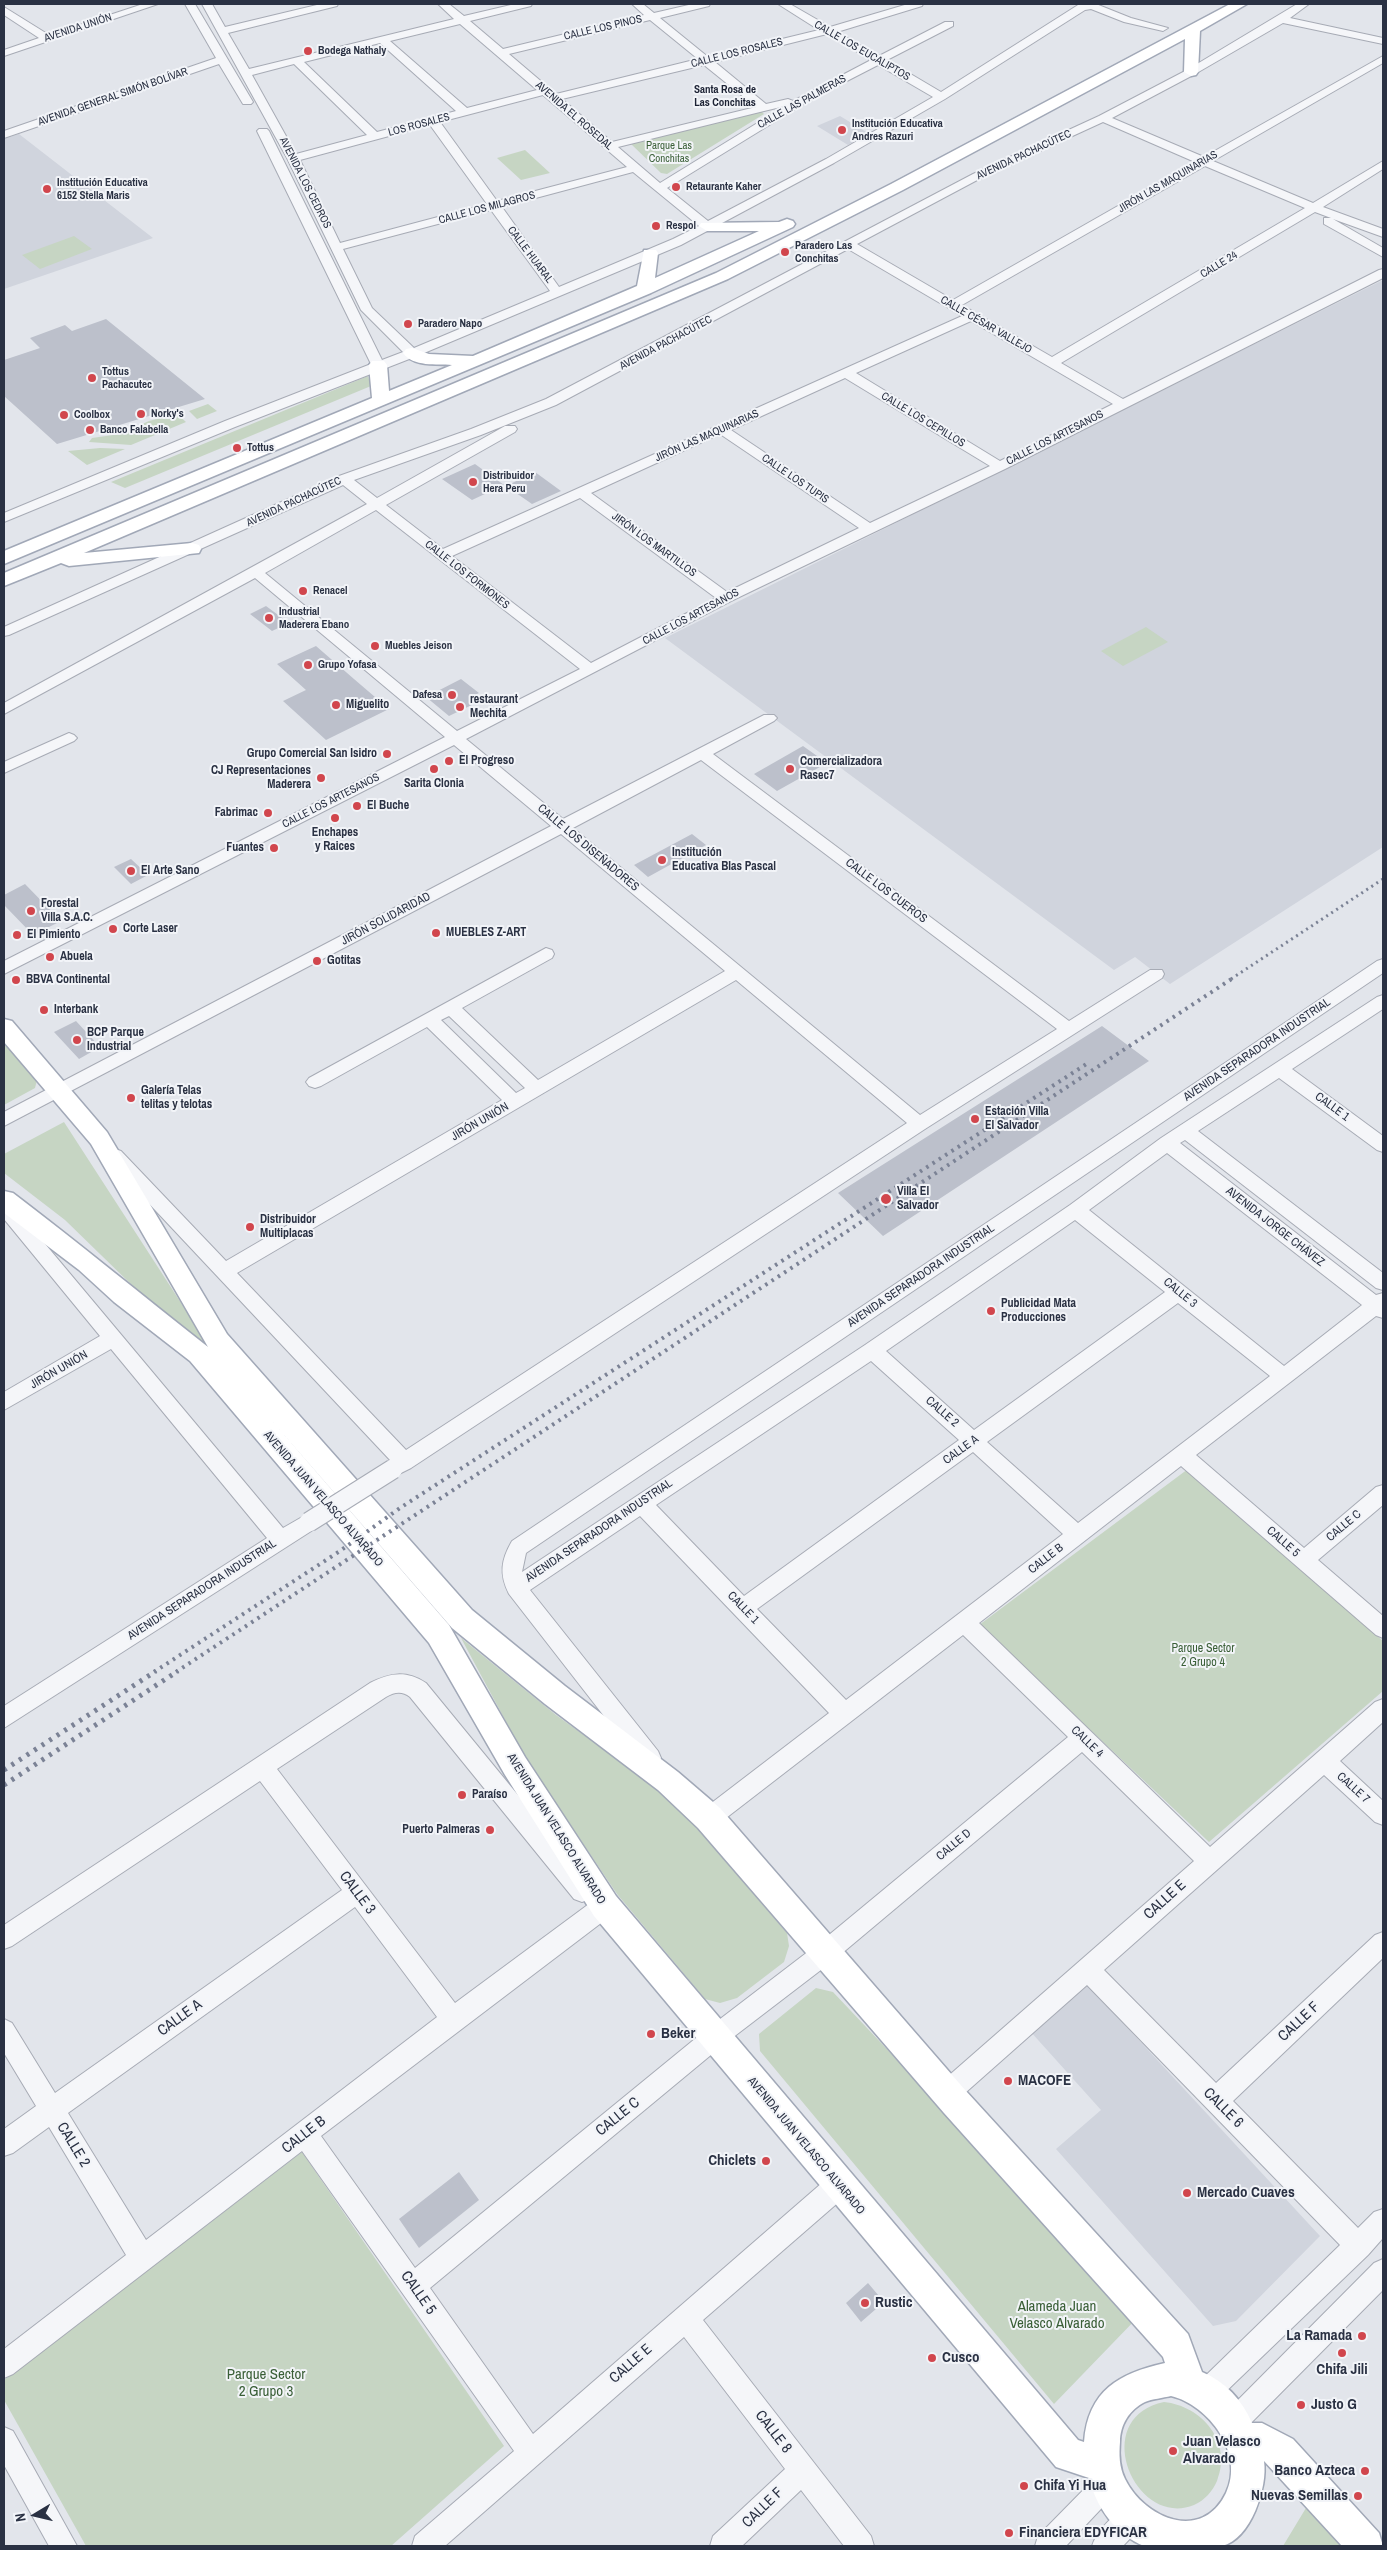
<!DOCTYPE html>
<html>
<head>
<meta charset="utf-8">
<style>
  body { margin:0 }
  #map { position:relative; width:1387px; height:2550px; overflow:hidden; background:#e2e5eb; font-family:"Archivo Narrow",sans-serif }
  canvas { display:block }
  .frame { position:absolute; inset:0; border:5px solid #2a3143; pointer-events:none }
  .north { position:absolute; left:10px; top:2490px; width:50px; height:50px; -webkit-text-stroke:4px #f2f4f8; paint-order:stroke; rotate:261deg; font-size:14px; font-weight:700; line-height:20px; text-align:center; color:#2a3143 }
  .north::after { content:''; display:block; margin:auto; width:18px; height:22px; background:#2a3143; clip-path:polygon(50% 0,100% 100%,50% 72%,0 100%) }
</style>
</head>
<body>
<div id="map">
<canvas width="1387" height="2550"></canvas>
<div class="frame"></div>
<div class="north">N</div>
</div>
<script>
const c = document.querySelector('canvas').getContext('2d');
c.lineJoin = 'round';
function paint(path, color) { c.fillStyle = color; c.fill(path, 'evenodd'); }
function trace(path, color, width, dash) { c.strokeStyle = color; c.lineWidth = width; c.lineCap = dash ? 'butt' : 'round'; c.setLineDash(dash || []); c.stroke(path); }
function drawText(font, color, halo, rows, align = 'center') {
  c.font = font + ' "Archivo Narrow",sans-serif'; c.lineWidth = 4; c.setLineDash([]); c.textBaseline = 'middle'; c.strokeStyle = halo; c.fillStyle = color; for (const [text, x, y, turn = 0] of rows) {
    c.save(); c.translate(x, y); c.rotate((+turn || 0) * Math.PI / 180); c.textAlign = isNaN(turn) ? turn : align; if (halo) c.strokeText(text, 0, 0); c.fillText(text, 0, 0); c.restore();
  }
}
paint(new Path2D(`
  M840,116L868,133L848,145L817,126Z
  M19,134L153,238L4,289V139Z
  M1383,280V847L1170,984L1135,957L1114,970L665,638Z
  M1087,1984L1320,2236L1236,2321L1213,2326L1056,2149L1101,2110L1030,2031Z`), '#d0d4dd');
paint(new Path2D(`
  M760,110L764,114L667,174L661,173L631,144Z
  M525,150L550,173L521,180L497,158Z
  M74,236L92,249L40,269L22,255Z
  M368,376L371,386L125,488L111,482Z
  M208,404L217,411L197,419L189,411Z
  M177,414L186,422L131,445L89,442L92,438L120,434L149,421Z
  M100,448L125,449L87,465L68,451Z
  M1146,627L1168,642L1123,666L1101,651Z
  M4,1041L37,1080L35,1088L4,1105Z
  M64,1122L218,1360L138,1291L65,1220L4,1173V1154Z
  M1188,1469L1383,1641V1691L1209,1842L979,1625Z
  M461,1638L556,1715L660,1790L694,1824L787,1933L789,1946L784,1962L737,1998L720,2003L705,1999L617,1894L526,1759Z
  M816,1988L833,1992L1139,2316L1054,2404L760,2051L759,2034Z
  M302,2152L504,2446L391,2546H86L4,2400V2380Z
  M1164,2402C1202,2406 1233,2442 1217,2481C1212,2492 1205,2500 1194,2505C1135,2529 1088,2418 1164,2402Z
  M1309,2503L1348,2546H1283Z`), '#c6d5c3');
paint(new Path2D(`
  M106,319L205,399L57,444L4,396V360L40,348L30,338L65,325L72,331Z
  M475,464L504,485L472,500L442,479Z
  M535,472L561,491L532,504L506,486Z
  M266,606L289,623L272,631L250,614Z
  M316,646L354,679L389,709L326,740L283,701L306,690L277,664Z
  M461,679L479,693L471,697L478,702L449,716L426,697Z
  M803,746L827,763L777,791L754,774Z
  M692,834L706,845L648,877L634,865Z
  M131,859L148,875L131,884L114,867Z
  M25,884L61,921L33,935L4,905V895Z
  M76,1021L100,1047L79,1059L54,1032Z
  M1102,1026L1149,1061L883,1236L838,1193Z
  M459,2172L479,2200L419,2248L399,2219Z
  M868,2283L884,2302L861,2322L846,2303Z`), '#bcc0cb');
const minor = new Path2D(`
  M143,4H158L4,56V50L39,38L4,15V7L49,35Z
  M185,4H195L253,102L251,104H243L219,64L4,138V131L216,58Z
  M202,4H212L225,27L321,4H338L337,6L228,33L249,69L454,19L438,4H449L464,16L515,4H532L531,6L470,21L503,49L644,15L632,4H643L654,13L693,4H710L709,6L660,18L708,57L819,30L778,4H790L830,27L908,4H923L922,6L837,32L879,56L945,22H953V26L887,60L941,92L1078,5L1096,4L1131,18L1168,28L1163,31L1124,22L1091,9L1085,10L945,99L834,163L681,245L417,356L235,427L4,522V513L225,421L371,364L257,131L259,129H267L269,131L382,360L403,352L361,310L287,158ZM650,20L698,59L556,94L509,54ZM460,24L537,90L467,108L390,41ZM827,34L871,60L793,101L788,99L766,104L715,62ZM380,43L456,111L377,132L304,62ZM294,64L367,135L296,154L252,75ZM704,65L756,107L612,142L562,99ZM878,65L933,97L826,159L708,221L667,188L810,100ZM543,95L627,167L497,201L440,122ZM785,106L660,183L618,147L764,111ZM430,125L487,204L340,243L300,160ZM633,172L699,226L673,239L559,287L502,207ZM491,210L550,291L414,348L372,308L343,249Z
  M1297,4H1309L1290,18L1383,38V44L1283,23L1195,74L1112,118L1204,157L1383,56V63L1213,161L1313,203L1383,161V169L1323,207L1383,229V237L1333,219L1383,248V257L1324,224V218H1331L1315,212L1061,363L1123,399L1379,270L1383,269V278L1005,469L731,601L466,739L563,819L764,715H774L777,718L774,721L713,754L1069,1021L1150,970H1162L1164,974L1162,978L925,1129L411,1468L393,1477L386,1475L383,1469L390,1460L109,1161L106,1156L109,1151L115,1149L121,1151L226,1261L502,1100L427,1027L321,1086L315,1088L309,1086L306,1082L309,1078L546,948L552,950L554,954L552,958L462,1008L538,1080L725,971L561,834L4,1126V1112L551,826L454,745L4,974V961L445,737L255,578L4,714V703L367,504L343,485L9,635L4,636V627L339,476L471,429L546,399L973,174L1099,116L1187,70ZM1103,122L1195,162L953,300L857,244L981,178ZM1205,166L1305,208L1052,357L962,305ZM848,249L962,316L443,549L386,505L515,432L517,429L515,426H505L377,498L354,480L481,435L556,405ZM971,321L1113,404L1000,461L856,373ZM845,378L990,466L870,523L731,430ZM720,434L859,528L727,592L591,493ZM580,498L716,598L591,663L452,556ZM376,510L580,669L457,731L265,573ZM701,760L1057,1029L920,1115L573,828ZM736,980L907,1123L406,1450L237,1273ZM449,1016L525,1088L516,1093L441,1020Z
  M69,733L74,735L77,738L74,741L4,773V762Z
  M1383,959V973L526,1553L522,1572L865,1345L1070,1205L1161,1138L1377,997L1383,995V1009L1292,1069L1383,1136V1152L1377,1150L1279,1078L1198,1131L1383,1273V1290L1376,1288L1185,1140L1180,1143L1376,1295L1383,1293V1318L1376,1316L1196,1455L1304,1548L1376,1487L1383,1485V1505L1318,1560L1383,1616V1638L1376,1635L1181,1466L979,1623L1210,1847L1375,1702L1383,1699V1722L1340,1761L1383,1801V1825L1375,1822L1324,1775L1104,1970L1216,2083L1375,1935L1383,1932V1958L1233,2101L1358,2228L1374,2212L1383,2209V2238L1368,2255L1216,2401L1207,2405L1198,2401L1194,2392L1198,2383L1340,2245L1087,1985L956,2101L947,2105L938,2101L935,2093L938,2085L1194,1861L1082,1752L834,1960L723,2045L430,2288L533,2434L830,2176L839,2173L848,2176L851,2185L848,2194L703,2320L871,2536L874,2546H844L801,2490L742,2546H710L713,2536L785,2469L684,2337L445,2546H412L415,2536L514,2451L302,2151L13,2374L4,2378V2349L126,2255L49,2127L13,2153L4,2156V2129L36,2106L4,2053V2019L12,2023L55,2093L342,1890L260,1781L12,1946L4,1949V1925L370,1683C390,1673 406,1670 426,1683L590,1883L593,1891L590,1899L582,1902L574,1899L410,1697C402,1691 395,1692 386,1697L277,1769L455,2003L597,1898L605,1895L613,1898L616,1906L613,1914L321,2136L415,2268L707,2029L818,1944L1068,1737L963,1635L717,1825L709,1828L701,1825L698,1818L701,1811L829,1713L640,1516L530,1590L658,1751L661,1758L658,1765L650,1768L642,1765L509,1594C499,1574 501,1560 512,1541L1377,961ZM1167,1153L1362,1305L1284,1366L1089,1210ZM1075,1220L1165,1292L974,1430L886,1351ZM1178,1303L1270,1376L1078,1523L987,1442ZM871,1361L959,1440L744,1596L656,1505ZM973,1452L1063,1534L846,1700L757,1609ZM355,1907L437,2017L146,2240L68,2113Z
  M4,1200L10,1202L283,1528L309,1513L316,1516L319,1522L316,1528L4,1728V1706L267,1538L111,1349L4,1410V1392L100,1336L4,1219Z
  M1383,2259V2290L1243,2431L1234,2435L1225,2431L1221,2422L1225,2413L1374,2263Z
  M4,2427L13,2431L77,2546H49L4,2465Z
  M1107,2471L1116,2475L1120,2484L1116,2493L1066,2546H1035L1038,2536L1098,2475Z
  M1132,2505L1141,2509L1145,2518L1141,2527L1123,2546H1092C1097,2530 1116,2511 1132,2505Z`);
const major = new Path2D(`
  M1230,4H1247L1200,31L1198,72L1196,75L1191,76L1184,72L1185,39L903,190L728,279L84,553L192,543L199,545L201,549L199,553L69,566L61,563L4,586V573L716,273L891,184Z
  M787,219L793,221L795,224L793,227L651,293L4,564V551L372,398L369,365L372,361H384L387,365L389,391L452,365C437,364 413,367 403,353L406,349L412,348L429,354L473,356L637,286L644,250H656L658,253L655,278L759,231H707L699,226L701,223L779,222Z
  M4,1019L12,1021L107,1132L227,1334L472,1610L565,1686L678,1772L720,1808L966,2091L1188,2334L1202,2372C1226,2382 1242,2400 1252,2423H1262L1293,2439L1379,2533L1383,2546H1342L1264,2461C1268,2487 1251,2539 1222,2546C1215,2548 1206,2546 1199,2546C1181,2546 1163,2546 1144,2546C1116,2535 1096,2507 1089,2478L1056,2467L594,1916L505,1775L429,1643L190,1361L114,1302L79,1270L4,1213V1191L13,1193C79,1243 143,1296 208,1347L91,1144L4,1042ZM266,1414L452,1628L545,1704L658,1790L698,1828L944,2113L1163,2357L1165,2363C1120,2373 1088,2390 1084,2442L1078,2440L616,1896L525,1757L449,1625ZM1171,2396C1209,2405 1245,2454 1226,2493C1202,2543 1144,2518 1125,2479C1119,2467 1119,2454 1120,2442C1120,2425 1129,2410 1145,2402C1152,2399 1163,2398 1171,2396Z`);
trace(minor, '#a7abb5', 2);
trace(major, '#a1a8b7', 3);
paint(minor, '#f5f6f9');
paint(major, '#fff');
trace(new Path2D(`
  M1231,979L1383,879`), '#7b8295', 3, [2, 4]);
trace(new Path2D(`
  M154,1672L340,1551L400,1508L1088,1063
  M176,1672L1233,978`), '#7b8295', 4, [2.5, 5]);
trace(new Path2D(`
  M4,1770L156,1671
  M4,1785L178,1671`), '#7b8295', 5, [3, 6]);
const minorBridge = new Path2D(`
  M309,1522L393,1469`);
trace(minorBridge, '#a7abb5', 21, []);
trace(minorBridge, '#f5f6f9', 19);
for (const [x, y, r, color] of [
  [308,51,5,"#d1464d"],
  [842,130,5,"#d1464d"],
  [676,187,5,"#d1464d"],
  [47,189,5,"#d1464d"],
  [656,226,5,"#d1464d"],
  [785,252,5,"#d1464d"],
  [408,324,5,"#d1464d"],
  [92,378,5,"#d1464d"],
  [141,414,5,"#d1464d"],
  [64,415,5,"#d1464d"],
  [90,430,5,"#d1464d"],
  [237,448,5,"#d1464d"],
  [473,482,5,"#d1464d"],
  [303,591,5,"#d1464d"],
  [269,618,5,"#d1464d"],
  [375,646,5,"#d1464d"],
  [308,665,5,"#d1464d"],
  [452,695,5,"#d1464d"],
  [336,705,5,"#d1464d"],
  [460,707,5,"#d1464d"],
  [387,754,5,"#d1464d"],
  [449,761,5,"#d1464d"],
  [434,769,5,"#d1464d"],
  [790,769,5,"#d1464d"],
  [321,778,5,"#d1464d"],
  [357,806,5,"#d1464d"],
  [268,813,5,"#d1464d"],
  [335,818,5,"#d1464d"],
  [274,848,5,"#d1464d"],
  [662,860,5,"#d1464d"],
  [131,871,5,"#d1464d"],
  [31,911,5,"#d1464d"],
  [113,929,5,"#d1464d"],
  [436,933,5,"#d1464d"],
  [17,935,5,"#d1464d"],
  [50,957,5,"#d1464d"],
  [317,961,5,"#d1464d"],
  [16,980,5,"#d1464d"],
  [44,1010,5,"#d1464d"],
  [77,1040,5,"#d1464d"],
  [131,1098,5,"#d1464d"],
  [975,1119,5,"#d1464d"],
  [886,1199,6,"#d1464d"],
  [250,1227,5,"#d1464d"],
  [991,1311,5,"#d1464d"],
  [462,1795,5,"#d1464d"],
  [490,1830,5,"#d1464d"],
  [651,2034,5,"#d1464d"],
  [1008,2081,5,"#d1464d"],
  [766,2161,5,"#d1464d"],
  [1187,2193,5,"#d1464d"],
  [865,2303,5,"#d1464d"],
  [1362,2336,5,"#d1464d"],
  [1342,2353,5,"#d1464d"],
  [932,2358,5,"#d1464d"],
  [1301,2405,5,"#d1464d"],
  [1173,2451,5,"#d1464d"],
  [1365,2471,5,"#d1464d"],
  [1024,2486,5,"#d1464d"],
  [1358,2496,5,"#d1464d"],
  [1009,2533,5,"#d1464d"]
]) { const dot = new Path2D(); dot.arc(x, y, r, 0, 2 * Math.PI); c.fillStyle = color; c.fill(dot); trace(dot, '#f2f4f8', 2); }
drawText('11px', '#2a3143', '#f2f4f8', [
  ["AVENIDA UNIÓN",78,28,-18],
  ["CALLE LOS PINOS",603,28,-13],
  ["CALLE LOS EUCALIPTOS",862,51,30],
  ["CALLE LOS ROSALES",737,53,-14],
  ["AVENIDA GENERAL SIMÓN BOLÍVAR",113,97,-19],
  ["CALLE LAS PALMERAS",802,102,-29],
  ["AVENIDA EL ROSEDAL",574,116,41],
  ["LOS ROSALES",419,125,-15],
  ["AVENIDA PACHACÚTEC",1024,155,-25],
  ["JIRÓN LAS MAQUINARIAS",1168,182,-30],
  ["AVENIDA LOS CEDROS",305,183,63],
  ["CALLE LOS MILAGROS",487,208,-15],
  ["CALLE HUARAL",530,255,53],
  ["CALLE 24",1219,265,-31],
  ["CALLE CÉSAR VALLEJO",986,325,30],
  ["AVENIDA PACHACÚTEC",666,343,-28],
  ["CALLE LOS CEPILLOS",923,420,31],
  ["JIRÓN LAS MAQUINARIAS",707,436,-24],
  ["CALLE LOS ARTESANOS",1055,438,-27],
  ["CALLE LOS TUPIS",795,479,34],
  ["AVENIDA PACHACÚTEC",294,502,-25],
  ["JIRÓN LOS MARTILLOS",654,545,36],
  ["CALLE LOS FORMONES",467,575,38],
  ["CALLE LOS ARTESANOS",691,617,-28],
  ["CALLE LOS ARTESANOS",331,801,-27]
]);
drawText('bold 11px', '#2a3143', '#f2f4f8', [
  ["Bodega Nathaly",318,51],
  ["Institución Educativa",852,124],
  ["Andres Razuri",852,137],
  ["Institución Educativa",57,183],
  ["6152 Stella Maris",57,196],
  ["Retaurante Kaher",686,187],
  ["Respol",666,226],
  ["Paradero Las",795,246],
  ["Conchitas",795,259],
  ["Paradero Napo",418,324],
  ["Tottus",102,372],
  ["Pachacutec",102,385],
  ["Norky's",151,414],
  ["Coolbox",74,415],
  ["Banco Falabella",100,430],
  ["Tottus",247,448],
  ["Distribuidor",483,476],
  ["Hera Peru",483,489],
  ["Renacel",313,591],
  ["Industrial",279,612],
  ["Maderera Ebano",279,625],
  ["Muebles Jeison",385,646],
  ["Grupo Yofasa",318,665],
  ["Dafesa",442,695,"right"]
], 'left');
drawText('bold 11px', '#1c2234', '#f2f4f8', [
  ["Santa Rosa de",725,90],
  ["Las Conchitas",725,103]
]);
drawText('11px', '#3a5f37', '#f2f4f8', [
  ["Parque Las",669,146],
  ["Conchitas",669,159]
]);
drawText('bold 12px', '#2a3143', '#f2f4f8', [
  ["restaurant",470,700],
  ["Mechita",470,714],
  ["Miguelito",346,705],
  ["Grupo Comercial San Isidro",377,754,"right"],
  ["El Progreso",459,761],
  ["Comercializadora",800,762],
  ["Rasec7",800,776],
  ["CJ Representaciones",311,771,"right"],
  ["Maderera",311,785,"right"],
  ["Sarita Clonia",434,784,"center"],
  ["El Buche",367,806],
  ["Fabrimac",258,813,"right"],
  ["Enchapes",335,833,"center"],
  ["y Raices",335,847,"center"],
  ["Fuantes",264,848,"right"],
  ["Institución",672,853],
  ["Educativa Blas Pascal",672,867],
  ["El Arte Sano",141,871],
  ["Forestal",41,904],
  ["Villa S.A.C.",41,918],
  ["Corte Laser",123,929],
  ["MUEBLES Z-ART",446,933],
  ["El Pimiento",27,935],
  ["Abuela",60,957],
  ["Gotitas",327,961],
  ["BBVA Continental",26,980],
  ["Interbank",54,1010],
  ["BCP Parque",87,1033],
  ["Industrial",87,1047],
  ["Galería Telas",141,1091],
  ["telitas y telotas",141,1105],
  ["Estación Villa",985,1112],
  ["El Salvador",985,1126],
  ["Villa El",897,1192],
  ["Salvador",897,1206],
  ["Distribuidor",260,1220],
  ["Multiplacas",260,1234],
  ["Publicidad Mata",1001,1304],
  ["Producciones",1001,1318],
  ["Paraíso",472,1795],
  ["Puerto Palmeras",480,1830,"right"]
], 'left');
drawText('12px', '#2a3143', '#f2f4f8', [
  ["CALLE LOS DISEÑADORES",588,848,40],
  ["CALLE LOS CUEROS",886,891,37],
  ["JIRÓN SOLIDARIDAD",386,919,-28],
  ["AVENIDA SEPARADORA INDUSTRIAL",1257,1050,-34],
  ["CALLE 1",1332,1107,36],
  ["JIRÓN UNIÓN",480,1122,-30],
  ["AVENIDA JORGE CHÁVEZ",1275,1227,38],
  ["AVENIDA SEPARADORA INDUSTRIAL",921,1276,-34],
  ["CALLE 3",1180,1293,39],
  ["JIRÓN UNIÓN",59,1370,-30],
  ["CALLE 2",942,1412,41],
  ["CALLE A",961,1450,-36],
  ["AVENIDA JUAN VELASCO ALVARADO",323,1499,49],
  ["CALLE C",1344,1526,-40],
  ["AVENIDA SEPARADORA INDUSTRIAL",599,1531,-34],
  ["CALLE 5",1283,1542,41],
  ["CALLE B",1046,1559,-38],
  ["AVENIDA SEPARADORA INDUSTRIAL",202,1590,-33],
  ["CALLE 1",743,1608,46],
  ["CALLE 4",1087,1742,44],
  ["CALLE 7",1353,1788,42],
  ["AVENIDA JUAN VELASCO ALVARADO",556,1829,58],
  ["CALLE D",954,1845,-40],
  ["AVENIDA JUAN VELASCO ALVARADO",806,2146,50]
]);
drawText('12px', '#3a5f37', '#f2f4f8', [
  ["Parque Sector",1203,1649],
  ["2 Grupo 4",1203,1663]
]);
drawText('15px', '#2a3143', '#f2f4f8', [
  ["CALLE 3",357,1893,53],
  ["CALLE E",1165,1900,-42],
  ["CALLE A",180,2018,-36],
  ["CALLE F",1299,2022,-43],
  ["CALLE 6",1223,2108,45],
  ["CALLE C",618,2117,-39],
  ["CALLE B",304,2135,-38],
  ["CALLE 2",73,2145,59],
  ["CALLE 5",418,2293,55],
  ["CALLE E",631,2364,-41],
  ["CALLE 8",773,2432,52],
  ["CALLE F",763,2508,-44]
]);
drawText('bold 15px', '#2a3143', '#f2f4f8', [
  ["Beker",661,2034],
  ["MACOFE",1018,2081],
  ["Chiclets",756,2161,"right"],
  ["Mercado Cuaves",1197,2193],
  ["Rustic",875,2303],
  ["La Ramada",1352,2336,"right"],
  ["Cusco",942,2358],
  ["Chifa Jili",1342,2370,"center"],
  ["Justo G",1311,2405],
  ["Juan Velasco",1183,2442],
  ["Alvarado",1183,2459],
  ["Banco Azteca",1355,2471,"right"],
  ["Chifa Yi Hua",1034,2486],
  ["Nuevas Semillas",1348,2496,"right"],
  ["Financiera EDYFICAR",1019,2533]
], 'left');
drawText('15px', '#3a5f37', '#f2f4f8', [
  ["Alameda Juan",1057,2307],
  ["Velasco Alvarado",1057,2324],
  ["Parque Sector",266,2375],
  ["2 Grupo 3",266,2392]
]);
</script>
</body>
</html>
